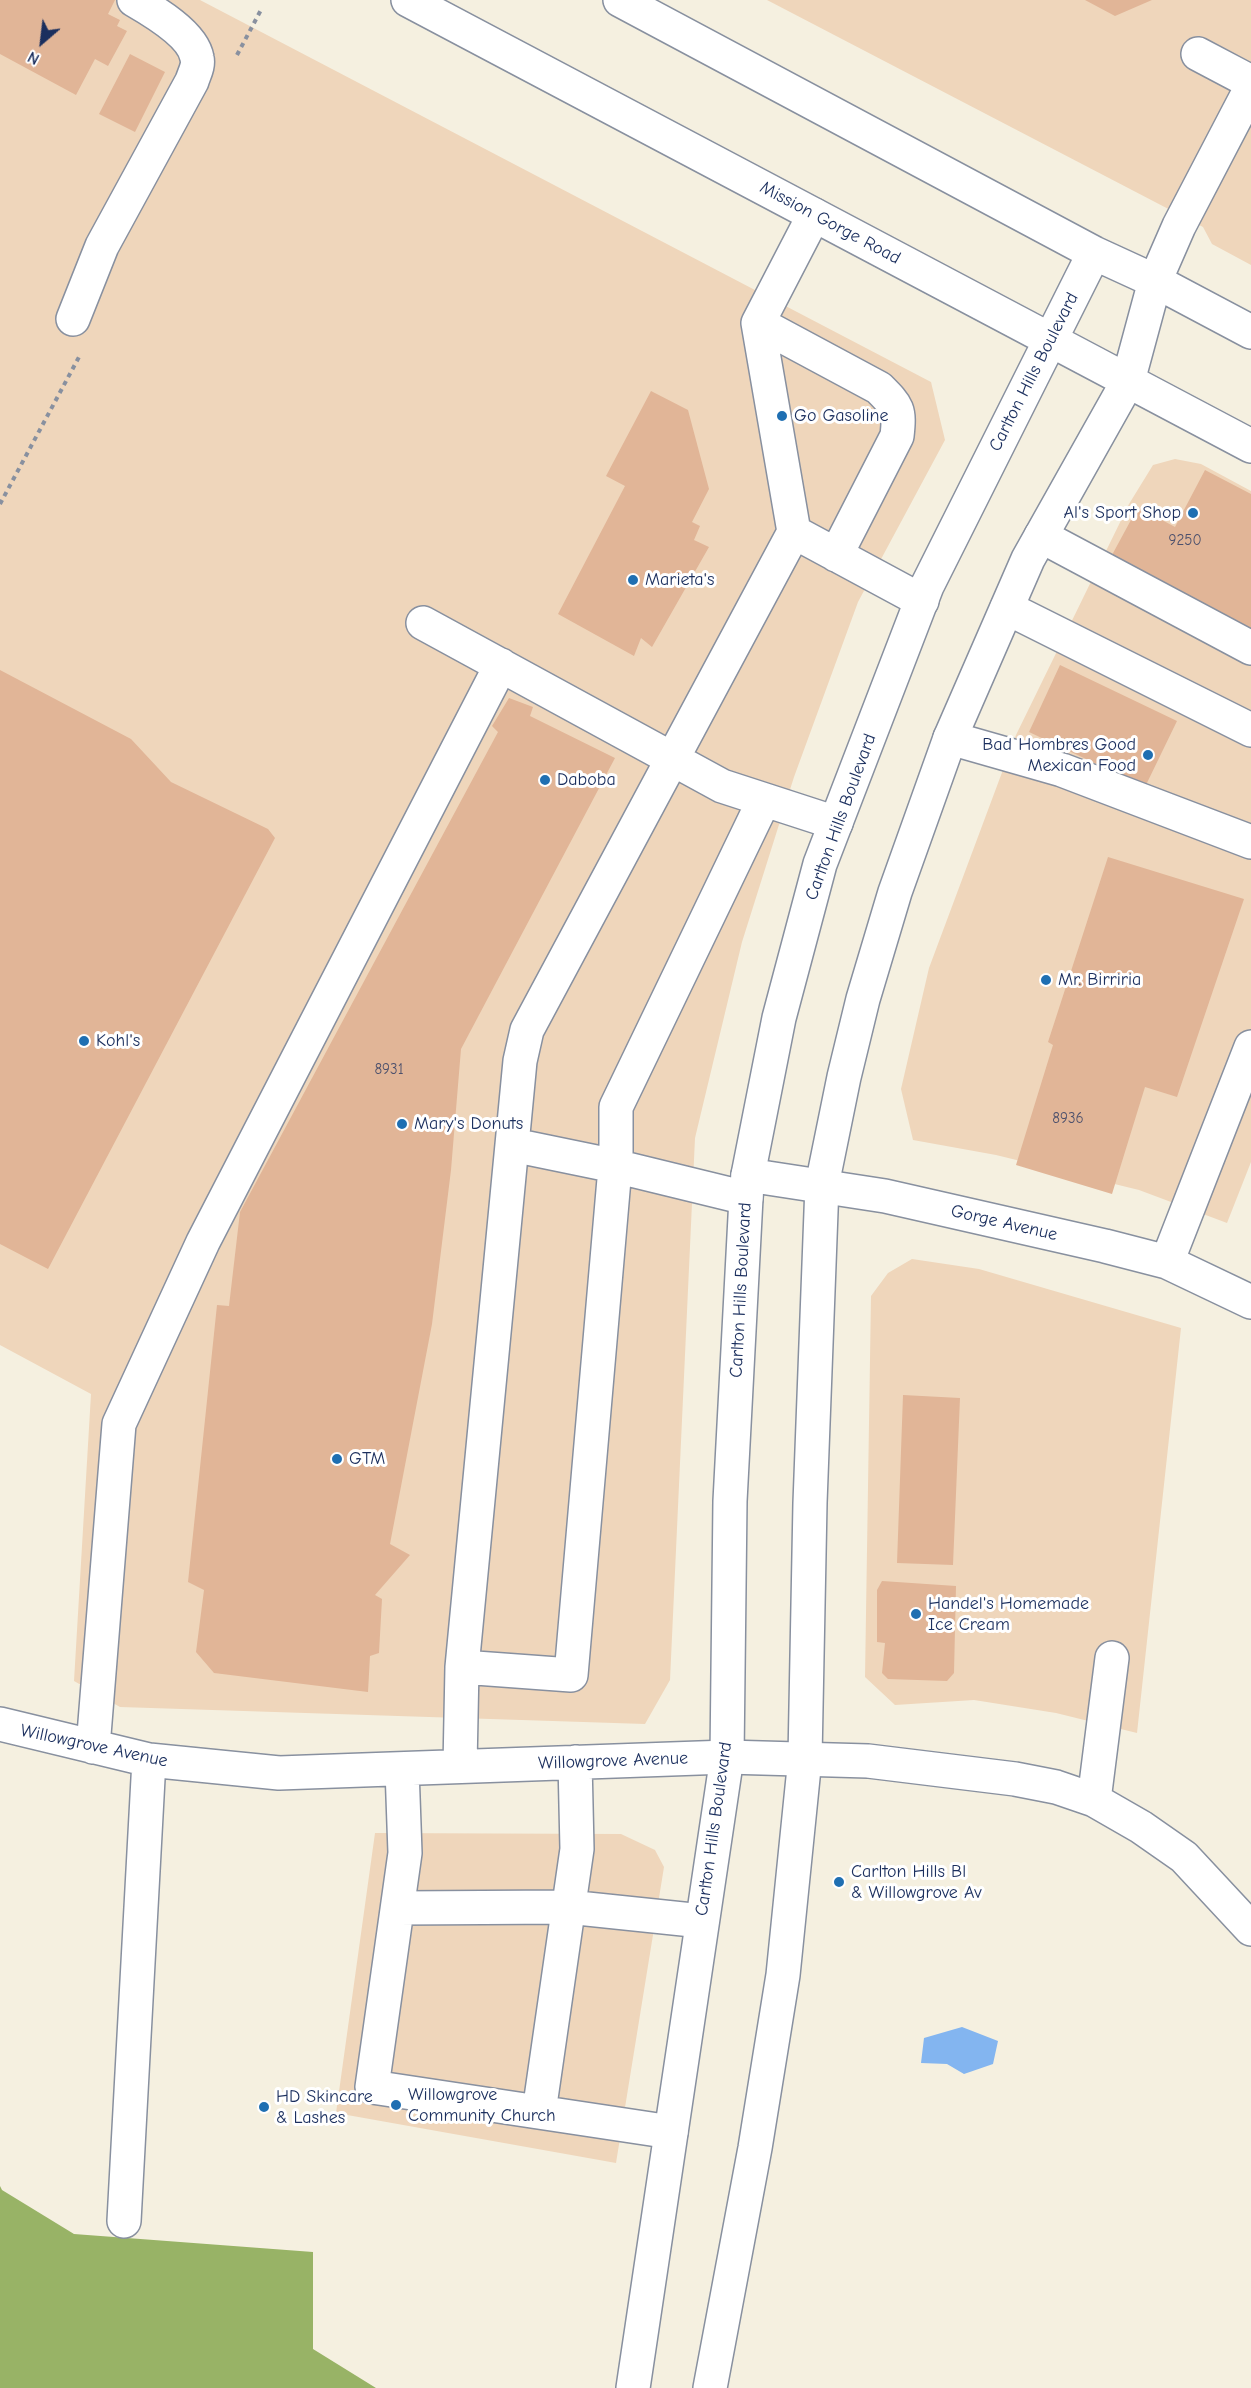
<!DOCTYPE html>
<html>
<head>
<meta charset="utf-8">
<style>
  body { margin:0 }
  #map { position:relative; width:1251px; height:2388px; overflow:hidden; background:#f5f0e0; font-family:"Comic Neue",sans-serif }
  canvas { display:block }
  .north { position:absolute; left:12px; top:12px; width:60px; height:60px; -webkit-text-stroke:4px #fff; paint-order:stroke; rotate:208deg; font-size:16px; font-weight:700; line-height:24px; text-align:center; color:#1b2f5e }
  .north::after { content:''; display:block; margin:auto; width:21px; height:27px; background:#1b2f5e; clip-path:polygon(50% 0,100% 100%,50% 72%,0 100%) }
</style>
</head>
<body>
<div id="map">
<canvas width="1251" height="2388"></canvas>
<div class="north">N</div>
</div>
<script>
const c = document.querySelector('canvas').getContext('2d');
c.lineJoin = 'round';
function paint(path, color) { c.fillStyle = color; c.fill(path, 'evenodd'); }
function trace(path, color, width, dash) { c.strokeStyle = color; c.lineWidth = width; c.lineCap = dash ? 'butt' : 'round'; c.setLineDash(dash || []); c.stroke(path); }
function drawText(font, color, halo, rows, align = 'center') {
  c.font = font + ' "Comic Neue",sans-serif'; c.lineWidth = 6; c.setLineDash([]); c.textBaseline = 'middle'; c.strokeStyle = halo; c.fillStyle = color; for (const [text, x, y, turn = 0] of rows) {
    c.save(); c.translate(x, y); c.rotate((+turn || 0) * Math.PI / 180); c.textAlign = isNaN(turn) ? turn : align; if (halo) c.strokeText(text, 0, 0); c.fillText(text, 0, 0); c.restore();
  }
}
paint(new Path2D(`
  M0,0H200L931,382L945,440L858,602L794,777L742,942L695,1138L670,1680L645,1724L120,1707L74,1681L91,1394L0,1345Z
  M767,0H1251V265L1212,244L1203,227Z
  M1175,459L1201,464L1251,491V1162L1227,1223L1139,1190L996,1155L913,1140L901,1089L929,968L1016,735L1129,504L1153,465Z
  M912,1259L979,1269L1181,1328L1137,1733L1056,1713L974,1700L895,1705L865,1677L871,1296L888,1273Z
  M375,1833L621,1834L655,1850L664,1867L616,2163L336,2113Z`), '#efd6bb');
paint(new Path2D(`
  M0,2186L2,2190L74,2234L313,2252V2349L376,2388H0Z`), '#98b366');
paint(new Path2D(`
  M962,2027L998,2041L993,2064L964,2074L947,2064L921,2063L924,2038Z`), '#83b5f0');
paint(new Path2D(`
  M0,0H115L108,14L120,20L117,26L127,31L108,66L95,59L76,95L0,54Z
  M1085,0H1152L1115,16Z
  M130,54L165,72L135,132L99,114Z
  M651,391L688,410L709,489L692,522L700,526L694,540L709,547L652,647L641,638L634,656L558,614L625,486L606,476Z
  M1205,470L1251,494V629L1112,555L1138,507L1175,527Z
  M1060,665L1177,721L1145,787L1029,732Z
  M0,670L131,739L171,782L268,829L275,838L48,1269L0,1244Z
  M509,698L533,707L530,716L615,758L461,1049L451,1170L432,1324L390,1544L410,1555L375,1595L382,1599L379,1653L370,1656L368,1692L214,1673L196,1652L204,1590L188,1582L217,1305L229,1306L240,1212L498,732L492,726Z
  M1108,857L1244,899L1177,1097L1145,1087L1112,1194L1016,1165L1053,1045L1048,1042Z
  M903,1395L960,1398L953,1565L897,1563Z
  M882,1581L956,1586L954,1673L947,1681L888,1679L882,1673L885,1643L877,1642V1590Z`), '#e1b597');
const minor = new Path2D(`
  M1198,54L1251,82
  M1155,281L1179,226L1251,88
  M73,319L102,246L192,81C194,74 199,66 197,58C193,34 153,11 134,0
  M758,323L879,388C898,407 900,409 897,436L836,555
  M794,532L758,323L814,215
  M1041,536L1251,648
  M1007,608L1251,730
  M423,623L722,786L836,823
  M950,738L1062,770L1251,842
  M764,800L616,1107V1156L571,1675L462,1667L520,1061L527,1030L794,532L922,601
  M513,1145L615,1166L746,1198
  M748,1175L885,1196L1105,1246L1167,1262L1251,1302
  M1167,1262L1251,1047
  M0,1724L149,1760L279,1773L727,1757L868,1761L1015,1779L1056,1787L1094,1800L1141,1827L1184,1857L1251,1929
  M93,1747L119,1424L203,1242L501,665
  M460,1766L462,1667
  M402,1769L405,1853L372,2087L671,2132
  M1094,1800L1112,1658
  M398,1908L568,1907L702,1921
  M539,2112L577,1849L575,1762
  M124,2221L149,1760`);
const major = new Path2D(`
  M408,0L1251,446
  M620,0L1094,253L1155,281L1251,332
  M633,2388L727,1757L730,1501L746,1198L748,1175L779,1018L820,864L927,586L1094,253
  M710,2388L755,2148L783,1975L805,1758L810,1503L822,1185L844,1077L863,999L895,892L950,738L1028,559L1128,381L1155,281`);
trace(minor, '#88909f', 36);
trace(major, '#88909f', 36);
trace(new Path2D(`
  M237,55L262,8
  M0,504L79,357`), '#88909f', 4, [4.5, 4.5]);
trace(minor, '#fff', 33);
trace(major, '#fff', 33);
for (const [x, y, r, color] of [
  [782,416,6,"#1f6fb2"],
  [1193,513,6,"#1f6fb2"],
  [633,580,6,"#1f6fb2"],
  [1148,755,6,"#1f6fb2"],
  [545,780,6,"#1f6fb2"],
  [1046,980,6,"#1f6fb2"],
  [84,1041,6,"#1f6fb2"],
  [402,1124,6,"#1f6fb2"],
  [337,1459,6,"#1f6fb2"],
  [916,1614,6,"#1f6fb2"],
  [839,1882,6,"#1f6fb2"],
  [396,2105,6,"#1f6fb2"],
  [264,2107,6,"#1f6fb2"]
]) { const dot = new Path2D(); dot.arc(x, y, r, 0, 2 * Math.PI); c.fillStyle = color; c.fill(dot); trace(dot, '#fff', 2); }
drawText('15px', '#4c506c', null, [
  ["9250",1185,541],
  ["8931",389,1070],
  ["8936",1068,1119]
]);
drawText('18px', '#1b2f5e', '#fff', [
  ["Mission Gorge Road",830,223,28],
  ["Carlton Hills Boulevard",1034,372,-63],
  ["Carlton Hills Boulevard",841,817,-70],
  ["Gorge Avenue",1004,1223,13],
  ["Carlton Hills Boulevard",741,1290,-87],
  ["Willowgrove Avenue",94,1746,12],
  ["Willowgrove Avenue",613,1761,-2],
  ["Carlton Hills Boulevard",714,1829,-82]
]);
drawText('18px', '#1b2f5e', '#fff', [
  ["Go Gasoline",794,416],
  ["Al's Sport Shop",1181,513,"right"],
  ["Marieta's",645,580],
  ["Bad Hombres Good",1136,745,"right"],
  ["Mexican Food",1136,766,"right"],
  ["Daboba",557,780],
  ["Mr. Birriria",1058,980],
  ["Kohl's",96,1041],
  ["Mary's Donuts",414,1124],
  ["GTM",349,1459],
  ["Handel's Homemade",928,1604],
  ["Ice Cream",928,1625],
  ["Carlton Hills Bl",851,1872],
  ["& Willowgrove Av",851,1893],
  ["Willowgrove",408,2095],
  ["Community Church",408,2116],
  ["HD Skincare",276,2097],
  ["& Lashes",276,2118]
], 'left');
</script>
</body>
</html>
